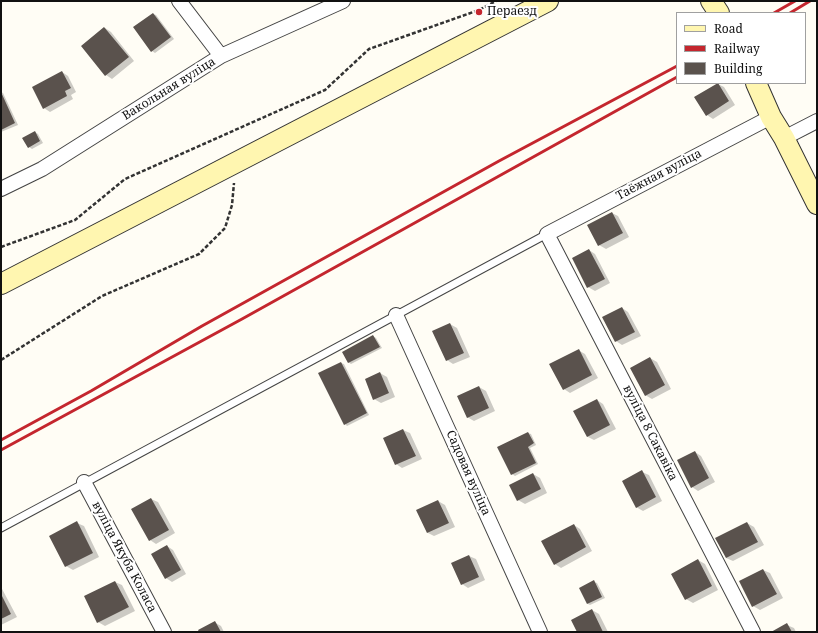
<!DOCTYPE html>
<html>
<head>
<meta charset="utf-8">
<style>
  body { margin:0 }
  #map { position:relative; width:818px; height:633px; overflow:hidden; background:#fffdf5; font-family:"Noto Serif",serif }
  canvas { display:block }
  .frame { position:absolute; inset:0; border:2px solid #111; pointer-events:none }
  .legend { position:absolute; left:676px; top:12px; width:130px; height:72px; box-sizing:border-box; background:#fff; border:1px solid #a0a0a0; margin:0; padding:5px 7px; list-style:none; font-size:12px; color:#111 }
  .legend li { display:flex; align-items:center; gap:8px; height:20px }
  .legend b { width:20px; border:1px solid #a0a0a0 }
</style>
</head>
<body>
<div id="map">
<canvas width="818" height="633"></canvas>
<div class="frame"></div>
<ul class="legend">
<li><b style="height:5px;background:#fff6b0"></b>Road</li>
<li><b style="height:5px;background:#c4262e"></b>Railway</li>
<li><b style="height:11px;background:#5a524d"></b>Building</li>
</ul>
</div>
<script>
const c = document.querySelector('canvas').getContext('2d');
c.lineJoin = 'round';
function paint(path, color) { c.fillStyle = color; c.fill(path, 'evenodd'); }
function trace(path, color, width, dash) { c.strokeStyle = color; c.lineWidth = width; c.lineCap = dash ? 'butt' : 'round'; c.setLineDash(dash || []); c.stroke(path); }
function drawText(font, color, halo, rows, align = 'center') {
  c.font = font + ' "Noto Serif",serif'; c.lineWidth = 4; c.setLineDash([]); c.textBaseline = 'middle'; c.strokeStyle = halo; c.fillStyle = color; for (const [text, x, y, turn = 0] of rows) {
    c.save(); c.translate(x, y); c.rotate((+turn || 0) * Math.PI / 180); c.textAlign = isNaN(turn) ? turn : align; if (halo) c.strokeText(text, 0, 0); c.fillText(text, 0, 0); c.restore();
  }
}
paint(new Path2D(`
  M153,14L156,15L174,39L155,53L152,51Z
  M105,28L111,32L134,61L112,79L106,75Z
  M62,72L68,76L76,92L71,95L73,99L50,112L44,108Z
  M718,84L724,87L735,105L713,119L707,115Z
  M1,92L3,93L18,125L1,132Z
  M35,132L38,134L43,143L32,149L29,147Z
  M612,213L618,216L629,237L606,249L599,245Z
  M589,250L595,254L610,283L595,291L588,287Z
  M622,308L628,312L641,336L622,345L616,341Z
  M450,324L457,328L470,357L453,364L447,360Z
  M373,336L376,338L382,348L351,364L348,362Z
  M578,350L585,354L598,378L570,393L564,389Z
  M650,358L657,362L671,389L652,399L645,395Z
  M341,363L344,364L369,415L347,426L345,424Z
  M380,373L387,377L395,397L381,403L374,399Z
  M479,387L486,391L495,411L474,421L467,417Z
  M597,400L603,404L616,429L594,440L588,437L575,412Z
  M403,430L410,433L422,459L402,468L396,464Z
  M528,433L531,434L536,445L530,448L538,464L515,476L512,474Z
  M695,452L701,456L715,482L698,491L692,487Z
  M642,472L649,475L662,501L643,511L636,507Z
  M533,474L540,478L547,493L525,504L518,500Z
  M151,499L158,502L175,533L156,544L150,540Z
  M438,501L445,505L455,527L434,536L428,533Z
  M77,523L84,526L99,557L73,570L66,566Z
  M747,523L754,527L764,545L733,561L726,558Z
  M574,525L580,529L592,551L561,568L555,564Z
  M167,546L173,550L186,574L172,582L166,578Z
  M469,556L476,559L485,580L468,588L462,584Z
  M698,560L705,564L718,590L693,603L686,599Z
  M763,570L770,573L783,598L760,610L753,606Z
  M115,582L122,585L135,611L105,626L98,622Z
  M594,582L597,583L605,598L590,605L588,604Z
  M1,587L17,617L1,625Z
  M592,610L599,614L608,632H578Z
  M214,622L221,626L224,632H200Z
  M787,625L794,628L796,632H773Z`), '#0003');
paint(new Path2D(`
  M153,13L171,37L151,52L133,27Z
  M104,27L129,57L105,76L81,46Z
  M62,71L71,88L65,91L67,96L43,109L32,87Z
  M718,83L729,101L706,116L694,97Z
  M1,92L15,123L1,130Z
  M35,131L40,141L28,148L22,138Z
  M612,212L623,233L598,246L587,225Z
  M589,249L605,279L587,288L572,258Z
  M622,307L635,332L615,342L602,317Z
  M450,323L464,353L446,361L432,331Z
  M373,335L380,347L348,363L342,352Z
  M579,349L592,375L563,390L549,364Z
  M650,357L665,385L645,396L630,368Z
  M341,362L367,413L344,425L318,373Z
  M380,372L389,393L373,400L365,379Z
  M479,386L489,408L467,418L457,396Z
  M597,399L610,425L587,437L573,411Z
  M403,429L416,456L395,465L383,438Z
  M528,432L534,443L528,447L536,463L511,475L497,447Z
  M695,451L709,478L691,488L677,460Z
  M642,470L656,497L636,508L622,481Z
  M533,473L541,489L517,501L509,485Z
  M151,498L169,530L149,541L131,509Z
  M438,500L449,523L427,533L416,510Z
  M77,521L93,553L65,567L49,536Z
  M747,522L758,542L726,558L715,538Z
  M574,524L586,547L554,565L541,541Z
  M167,545L181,570L165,579L151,554Z
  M469,555L479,577L461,585L451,563Z
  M698,559L712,586L685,600L671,574Z
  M763,569L777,594L752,607L739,581Z
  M594,580L602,597L587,604L579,588Z
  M115,581L129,607L97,623L84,596Z
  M1,594L11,614L1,619Z
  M592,609L603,632H577L571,620Z
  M215,621L221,632H199L198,630Z
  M787,623L792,632H771Z`), '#5a524d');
const lane = new Path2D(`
  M1,528L547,234`);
const street = new Path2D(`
  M179,1L221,56
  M784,138L817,121
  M1,189L42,169L221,56L343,1
  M396,315L540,632
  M84,482L164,632
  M753,632L547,234L771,117`);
const secondary = new Path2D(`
  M711,1L719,13
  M756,83L771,117L784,138L817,204
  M1,284L548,1`);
trace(lane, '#444', 9);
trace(street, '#444', 16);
trace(secondary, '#333', 22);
trace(new Path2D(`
  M1,247L75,220L125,179L325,90L369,49L479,10L496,1
  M1,360L102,296L199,254L225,228L232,205L234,183`), '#333', 2.5, [4, 2]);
trace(lane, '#fff', 7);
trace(street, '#fff', 14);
trace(secondary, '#fff6b0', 20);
trace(new Path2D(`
  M774,13L795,1
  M790,13L810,1
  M1,440L91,391L202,326L499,161L677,66
  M1,450L242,319L677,77`), '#c4262e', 3);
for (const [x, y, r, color] of [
  [479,12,4,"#c4262e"]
]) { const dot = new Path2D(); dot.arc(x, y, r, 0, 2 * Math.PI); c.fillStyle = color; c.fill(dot); trace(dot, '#fff', 1.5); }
drawText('12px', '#111', '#fff', [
  ["Пераезд",487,12]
], 'left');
drawText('12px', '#111', '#fff', [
  ["Вакольная вуліца",169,89,-32],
  ["Таёжная вуліца",659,175,-28],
  ["вуліца 8 Сакавіка",650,433,63],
  ["Садовая вуліца",468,473,66],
  ["вуліца Якуба Коласа",124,557,62]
]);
</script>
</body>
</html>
